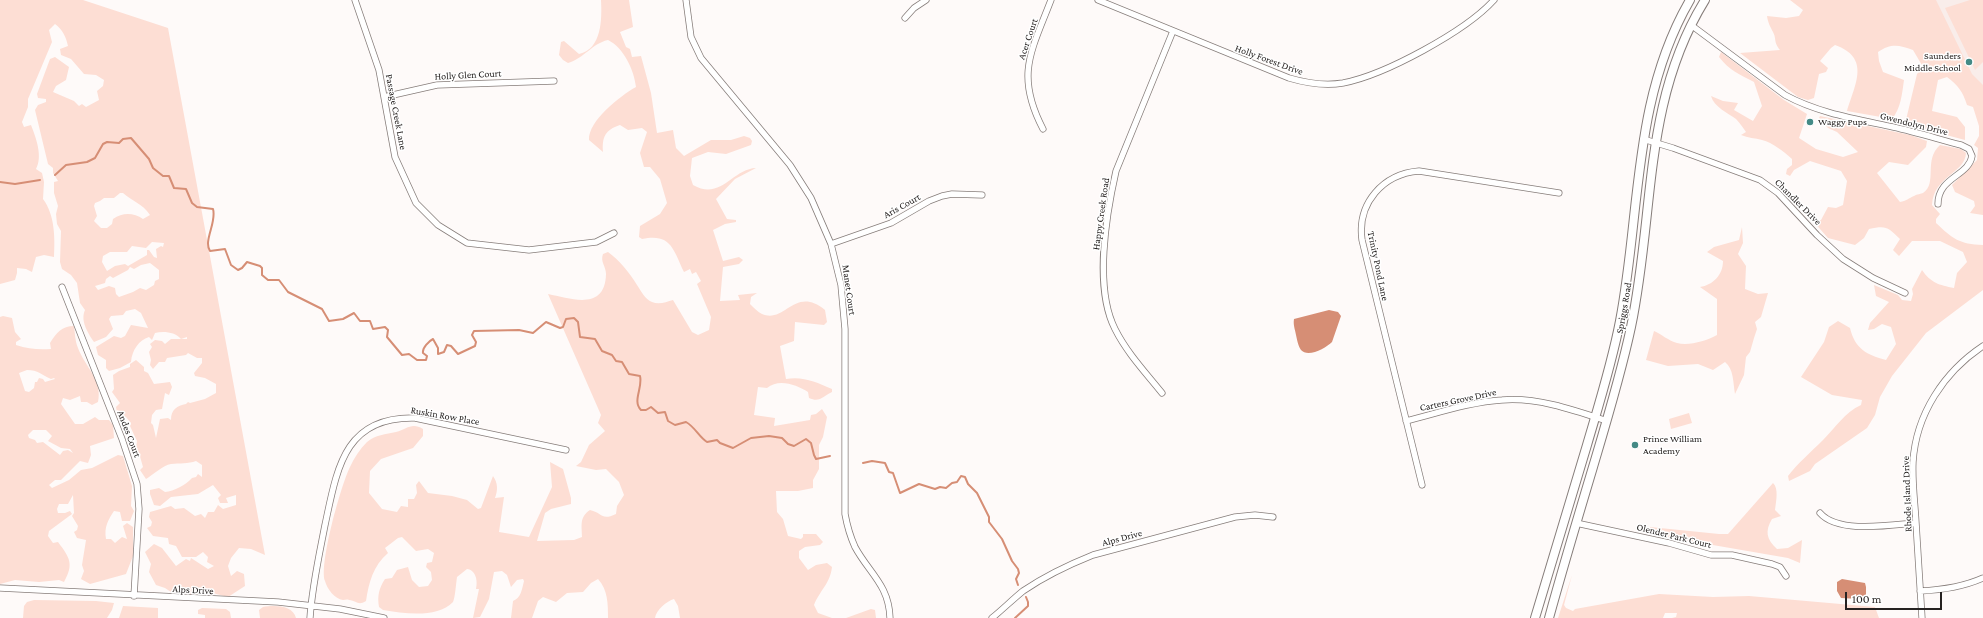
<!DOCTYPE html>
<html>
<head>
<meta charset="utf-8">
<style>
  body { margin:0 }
  #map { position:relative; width:1983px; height:618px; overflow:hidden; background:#fefaf9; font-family:"Crimson Pro",serif }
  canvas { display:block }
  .scale { position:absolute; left:1845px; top:592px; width:97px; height:18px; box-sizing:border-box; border:2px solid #262221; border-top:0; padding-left:5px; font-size:12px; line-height:14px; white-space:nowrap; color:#262221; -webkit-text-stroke:3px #fff; paint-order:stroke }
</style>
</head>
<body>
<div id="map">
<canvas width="1983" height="618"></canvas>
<div class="scale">100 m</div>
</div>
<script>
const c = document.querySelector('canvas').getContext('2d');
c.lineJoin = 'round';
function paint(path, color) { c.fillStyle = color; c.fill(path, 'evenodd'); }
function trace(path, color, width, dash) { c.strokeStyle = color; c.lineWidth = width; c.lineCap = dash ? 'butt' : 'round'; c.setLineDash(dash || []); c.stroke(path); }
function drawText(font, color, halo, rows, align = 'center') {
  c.font = font + ' "Crimson Pro",serif'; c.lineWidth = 3; c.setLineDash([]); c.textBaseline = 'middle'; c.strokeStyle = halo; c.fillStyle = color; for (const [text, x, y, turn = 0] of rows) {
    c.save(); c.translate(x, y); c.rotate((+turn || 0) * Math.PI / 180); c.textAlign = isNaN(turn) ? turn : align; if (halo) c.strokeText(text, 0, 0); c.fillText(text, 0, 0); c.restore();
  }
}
paint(new Path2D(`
  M1926,0H1983V124Z`), '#f9edea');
paint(new Path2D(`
  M0,0H83L168,28L265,555L251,549L239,548L231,558L228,566L231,576L237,571L244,574L245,586L228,597L205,591L196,595L171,592L165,588L156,585L149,572L151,564L145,552L154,544L162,548L176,566L186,559L190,561L191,558L208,569L214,566L207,562L208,557L203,552L196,557H182L176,546L169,544L168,538L153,536L147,528L151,526L152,522L149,517L150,512L171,506L175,509L184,508L195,516L201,514L205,518L208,512H214L218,505L223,509L236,505V495L226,498L228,503H220L218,498L221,495L213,485L198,494L171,497L160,506L154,505L150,494V490L159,488L165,492C174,491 186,485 192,478L196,477L198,474L202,477V465L196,461C188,464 180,463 171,464C163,465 153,475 146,479L140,470L143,467L139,453L136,449L137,441L130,426L131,423L126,417L122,416V412H117L116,407L120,403L112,392L114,389L113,375L119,371L130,367V364L136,360L144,367V371L148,373L154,384L170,382L172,387L169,395L165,393L162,409L156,410L152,415L151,423L153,425L156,438L160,419L168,418L171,420C171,409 177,406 186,404L188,402L190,403L205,399L216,393V384L205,378L195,376L194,373L202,363V358H197L188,353L186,355L167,358L165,362H159L153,369L150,365L151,360L149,352L152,347L150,344L155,340L162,341L165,344L171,339H187V337L181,339C175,332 164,331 155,333L152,340L149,337C139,340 132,350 131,362L120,368L109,371L106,368V360L98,355L96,347L114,336L121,338L125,336L131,325L148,328L141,313L135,309L126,311L123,315L111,316L109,319L113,329L106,337L94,342C88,333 80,321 85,310L80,303L77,283L71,275L62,269L60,262L61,231L57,224L56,214L58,206L54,193V182L58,181L53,173V168L48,164L35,110L38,105L46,102V99L38,98L37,94L50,59L55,57L69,67L66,80L56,86L53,92L74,101L79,106L82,104L86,107L99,100L97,91L103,86L104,80L96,75L84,74L71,59L61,55L60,49L68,46C66,37 63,30 55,24L49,30L52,42L28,99V107L22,122L24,127L31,125C36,138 43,156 36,169L42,173L44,182L43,199C55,215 55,238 54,257L44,255L36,257L32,272L26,269L17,268V273L15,280L0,284ZM120,193H123C133,202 142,203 150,215L143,219C134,213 123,212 113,219L112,224L107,228H101L94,221L97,216L94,206L95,203L100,201L104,198H114ZM152,242L164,243L163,247L161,246L156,249L157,258L154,257L149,250H147V255L128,266L125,264L115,266L107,271L102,262L103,256L110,252H127L132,246L146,248ZM150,263L159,270V279L155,281L154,285L146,290L140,288L133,292L119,297L116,294L115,288L109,286L98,290L95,286L105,283L106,279L110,276L113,278L128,270L130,267L134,269L141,265Z
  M601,0H629L633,27L620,32L626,47L630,49L632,57L641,56L651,93L657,133L673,130L676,148L684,156L711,140H731L744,136L750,138L752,141L751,145L726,154L708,152L692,158L690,176L693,185C721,201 732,169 756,168L735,179L716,199L727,219L736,220V222L725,224L713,230L723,261L739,257L743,260L739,264L723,267L720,301L740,300L738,295L757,293L751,297L750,304C754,308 758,312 762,314C785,324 795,285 825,310L827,322L824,325L795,322L794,341L780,346L786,379C803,376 816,382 832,389V392C823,396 820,403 809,398L808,392C797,385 779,378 767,388L758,387L754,415L775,418L774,426L810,420L811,415L816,414L822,409L827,417L823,437L819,445V469L813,480V488L798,491H776L777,512L783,519L788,536L801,539L803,537V534H816L823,542L820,545L805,547L799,551V558L808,570L816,565L827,563L832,567C830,584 820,590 814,605L818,613L832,618H680L678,606L674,599C667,601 656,610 655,618H608C608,604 608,590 598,579L591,583L583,592L567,593L556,602L543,597L538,601L532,618H511L513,601C521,598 522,589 524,581L523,579L517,580L511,587L507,575L502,571L494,572L489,599L480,617L473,618L479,589H476C478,581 476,570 467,569L457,577C456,584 455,598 453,602C438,618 406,614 383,610L379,607C377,596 379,588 385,579L392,578L397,570L408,567L412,580L419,587L428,586L432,580L431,572L426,567L427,563L432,562L434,553L428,549L416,551L402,537L398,538L385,548L388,553C373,566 369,582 366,601C358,606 357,601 349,600C347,599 345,600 343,600C335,599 327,589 325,581C319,564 341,485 350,467C354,458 360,449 367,442C375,435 386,434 396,432C407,429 412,422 423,429V436L413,448L381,459L370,471L369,493L382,509L397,512L401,506L408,507V499H414L417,493L416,485L419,481L428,493L452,496L467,500L478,509L481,508L493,476C498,483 498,490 495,498L504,497L499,532L529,537L552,487L550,462L563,469L571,498V504L551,509L545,513L537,541L574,540L582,537C582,526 579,517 590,510C603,513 601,521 616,514L617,506L624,495L619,482L606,469L596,470L576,466L581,462L589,445L605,431L598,423L601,415L548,294C572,299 605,311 606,274C606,266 600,262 603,254L608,252C619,260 630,273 637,285C641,291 645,299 652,302C659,305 666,302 673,300L692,332L698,335L709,330L711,317L697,284L701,281L696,272L692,274L690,269L684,272C673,249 671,233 642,239L639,237L640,226L660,214L667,203L660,179L650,167H644L640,153L647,132L642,128L628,130L620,125C605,130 602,137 603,152L589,140C588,121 620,96 636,87C634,70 624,48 608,40C591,44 585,58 568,63L563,60L559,55L561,42L564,41L579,54C602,49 602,19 601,0Z
  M1790,0H1936L1972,74L1983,85V215L1970,213L1975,206L1974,201L1955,192L1952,185L1977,160L1978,148L1974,145L1979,136V126L1973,107L1967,105C1963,92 1958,85 1947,77L1938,80L1932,111L1957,117L1965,127V140L1905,124L1917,74L1923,67L1913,50C1899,45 1891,43 1878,52L1879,61L1883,72L1904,80C1902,94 1901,108 1892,119L1847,111C1855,84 1871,58 1835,45L1831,48L1820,61L1828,68L1826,72L1819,74L1814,98L1808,100L1798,97L1740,53L1780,50C1773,41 1777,40 1773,32C1770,26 1768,23 1767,16L1786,18L1799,16L1803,10Z
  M1970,0H1983V62L1975,70L1945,8Z
  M1721,52L1784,100L1807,114L1799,138L1816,149L1843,157L1858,152L1837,132L1828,128L1819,118L1820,116L1910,135L1927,141L1926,147L1908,165L1889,162L1877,173L1900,202C1906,201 1909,198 1914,196C1917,194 1921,194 1923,193C1938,183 1923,160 1940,145L1961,149L1966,153C1965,174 1934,175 1932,205L1940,214L1936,219V223C1953,239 1959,244 1983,245V290L1926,333L1892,376L1880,397L1875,415L1867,428L1815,464L1810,471L1789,481L1788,476C1798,463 1811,452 1823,440C1835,428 1845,412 1861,405L1862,400L1832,395L1801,377L1824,342L1829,327L1838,321L1850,328C1855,349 1867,355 1886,360L1896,344L1891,327L1882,324L1874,329L1868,330L1870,323L1889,302L1876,296L1874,285L1898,295L1902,300L1911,301L1913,294L1912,289L1922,270C1931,283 1939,285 1954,288L1957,273L1967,262L1963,252L1940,241H1912L1899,256L1893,250L1900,239C1888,227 1886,225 1869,229L1864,238L1855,245L1828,238L1812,220H1821L1828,207L1836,208L1843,205L1847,181L1841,171L1810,161L1794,170L1790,176L1786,174L1787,169L1792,165V159C1783,151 1773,143 1762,140C1755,138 1748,138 1741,135L1746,132C1743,128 1740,123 1736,119C1728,113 1714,107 1711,96L1723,101L1738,103L1734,110L1753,121L1762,106L1754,82C1739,74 1730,71 1719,57Z
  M1742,227L1743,243L1738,254L1746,266L1745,289L1758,294L1768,293L1761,317L1755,322L1757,329L1754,338L1750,352L1746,357L1744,375L1735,394C1733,383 1734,369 1725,362L1713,370L1698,364L1668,366L1646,360L1654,331C1661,334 1669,341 1677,343C1689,346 1706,341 1717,335V299L1700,287C1713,285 1723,275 1723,261L1707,252L1714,247L1739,240Z
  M3,316L12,318L15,332L21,339L16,342V345C28,349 39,350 51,349L50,343C56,333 62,326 74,326C75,333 75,341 78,348C85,367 103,380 98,402L92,405L87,402H81L80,396L70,400L63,398L61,404L75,424H83L95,417L99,420H109L113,425L114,438L90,446L91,455L88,463L80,461L61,480H55L49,485L52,488L69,480L81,470L92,468L118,455L123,456L132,486L131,506L134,511L130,521H122L120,512L114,511C108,520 104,527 106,539H111L115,543L122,537L127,539L123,526L127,523L133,527V556L126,574L90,584L81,579L84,571L82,565L86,540L77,538L74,532L77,530L78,526L72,516L74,513L73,495L68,504H59L57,509L58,513H65L70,511L72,514L49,531L48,536L53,543L58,542C70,558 74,564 64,582L59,580L39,582L15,580L0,584V317ZM27,370C38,370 42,375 51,379L54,378L55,379L45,382L43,379L39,378L37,382H35L34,388L29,392L25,391L19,373ZM33,430H46L52,436L48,441L61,448L70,449L73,453L68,450L63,451L60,455L43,442L37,443L35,440L29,438L28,435Z
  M1689,413L1692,423L1671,429L1669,419Z
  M1773,483C1779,488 1776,502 1775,510L1781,516L1772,519C1765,531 1766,539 1777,549L1788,548L1802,540L1800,563L1788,558L1649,534L1650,527L1719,534H1728Z
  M1572,575L1564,605L1566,608L1573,611L1575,609L1659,594L1713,597L1749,596L1875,607L1879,618H1672L1676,617L1677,613H1665L1663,618H1558Z
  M34,600L96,601L114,603L112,610L107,618H23L24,606L27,602Z
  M123,606L158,608V618H119Z
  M263,607C274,605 293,605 296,618H260L259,610Z
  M202,608L226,609L230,612L231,618H205V615L198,614V610Z
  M871,609L875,610L876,618H846Z`), '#fdded4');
paint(new Path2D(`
  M1329,310L1338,312L1341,316L1332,342C1326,348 1308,358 1301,350C1298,346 1297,339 1296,335C1295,329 1293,325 1294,319Z
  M1842,579L1865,583L1866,587V597L1859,599L1841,598L1837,591V582Z`), '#d68e75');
trace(new Path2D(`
  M55,175L66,165L87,162L95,158L103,144L107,142L119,143L123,139L131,138L149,159L153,168L163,176H169L174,188L186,189L192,203L197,207L213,209C217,222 203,241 210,251L225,249L231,265L238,270L242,268L247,262L260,266L262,268V275L268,280H279L288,292L322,309L329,321L343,319L354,313L360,321H370L373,329L385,327L388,330L387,337L402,355L409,354L417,360H426L427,356L423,353C422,348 429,341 433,339L438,348V354L444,352L447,345L451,346L458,354L475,346L476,342L472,335L474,331L519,330L533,333L546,322L560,328L563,327L566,319L574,318L578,322L580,337L595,339L602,351L612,355L616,361L622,362L629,374L640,376C643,388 632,401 641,410H646L651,407L658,413L665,412L668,421L675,425L686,422C695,427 699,437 707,442L717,440L720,443L733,448L751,438L769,436L782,438L788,444L794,446L806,439L811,443L814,455L816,459L830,456
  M0,182L15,184L40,180
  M863,463L872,461L885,463L889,472L893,473L900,493L919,484L935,489L940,487L946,488L952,483L957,482L961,476L965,477L968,484L977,493L989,517V522L1002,539L1012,561L1018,569L1019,573L1016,579L1018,585
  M1015,618L1028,606V602L1026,597`), '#d68e75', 2);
const minor = new Path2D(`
  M355,0L379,70L395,157L416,203L438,225L467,243L529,250L596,242L614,233
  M686,0L691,37L701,58L790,165L811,198L831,244L841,285L845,329V514C847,525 850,536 855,547C869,573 889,585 890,618
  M1098,0L1289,78C1306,83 1325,86 1343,83C1385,75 1466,31 1494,0
  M905,18L914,8L926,0
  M1691,25L1785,95C1818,113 1856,119 1893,127C1916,132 1938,139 1961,145L1969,149L1972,156C1969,176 1938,177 1938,204
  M384,97L437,85L554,81
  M1043,129C1015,75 1031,52 1051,0
  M1643,139L1673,148L1760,180L1778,193L1817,235L1843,259L1873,278L1905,293
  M831,244L891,223L929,201L942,196L952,194L982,195
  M62,287L122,439L137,484L139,509L134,596
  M1162,393C1146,373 1127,353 1115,329C1094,288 1106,215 1116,171L1173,31
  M1406,421C1438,413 1470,402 1502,400C1537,397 1574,410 1607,421
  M1422,485L1362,240C1357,203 1383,174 1419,171L1559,193
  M1820,513C1838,534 1891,525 1916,523
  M1576,523L1669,543L1711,555H1732L1772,564L1780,567L1786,576
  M0,588L278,602L340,609L384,618
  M1920,591C1942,590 1963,587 1983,578
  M310,618C312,587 319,556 325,525C337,469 344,416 415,418L566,450
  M992,618C1003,609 1012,600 1023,591C1045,576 1068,565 1093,555L1235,517L1255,515L1273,517
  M1922,618C1920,586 1918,555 1916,523C1915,503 1912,483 1913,462C1916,414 1944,372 1983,346`);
const secondary = new Path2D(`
  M1535,618C1552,560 1570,503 1587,445C1599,404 1612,363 1620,321C1641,212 1632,100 1690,0
  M1549,618C1563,567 1578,517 1593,467C1607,420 1621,374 1631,327C1655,214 1642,102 1705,0`);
trace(minor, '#867d7a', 7);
trace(secondary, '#867d7a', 10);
trace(minor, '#fff', 5.5);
trace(secondary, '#fff', 8);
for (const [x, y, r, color] of [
  [1969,62,4,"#438a86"],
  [1810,122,4,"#438a86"],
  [1635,445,4,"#438a86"]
]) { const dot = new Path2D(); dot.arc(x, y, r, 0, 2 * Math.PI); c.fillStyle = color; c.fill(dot); trace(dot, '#fff', 1.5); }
drawText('10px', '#262221', '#fff', [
  ["Acer Court",1028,39,-71],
  ["Holly Forest Drive",1269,60,20],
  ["Holly Glen Court",468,75,-3],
  ["Passage Creek Lane",396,112,79],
  ["Gwendolyn Drive",1914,124,14],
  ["Chandler Drive",1798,202,45],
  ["Aris Court",902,206,-29],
  ["Happy Creek Road",1101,214,-82],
  ["Trinity Pond Lane",1378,266,78],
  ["Manet Court",849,290,82],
  ["Spriggs Road",1624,308,-80],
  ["Carters Grove Drive",1458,400,-12],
  ["Ruskin Row Place",445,416,10],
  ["Andes Court",129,434,69],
  ["Rhode Island Drive",1907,494,-92],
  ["Olender Park Court",1674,536,14],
  ["Alps Drive",1122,538,-15],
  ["Alps Drive",193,590,3]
]);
drawText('10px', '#262221', '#fff', [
  ["Saunders",1961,56,"right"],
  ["Middle School",1961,68,"right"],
  ["Waggy Pups",1818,122],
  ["Prince William",1643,439],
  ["Academy",1643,451]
], 'left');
</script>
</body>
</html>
